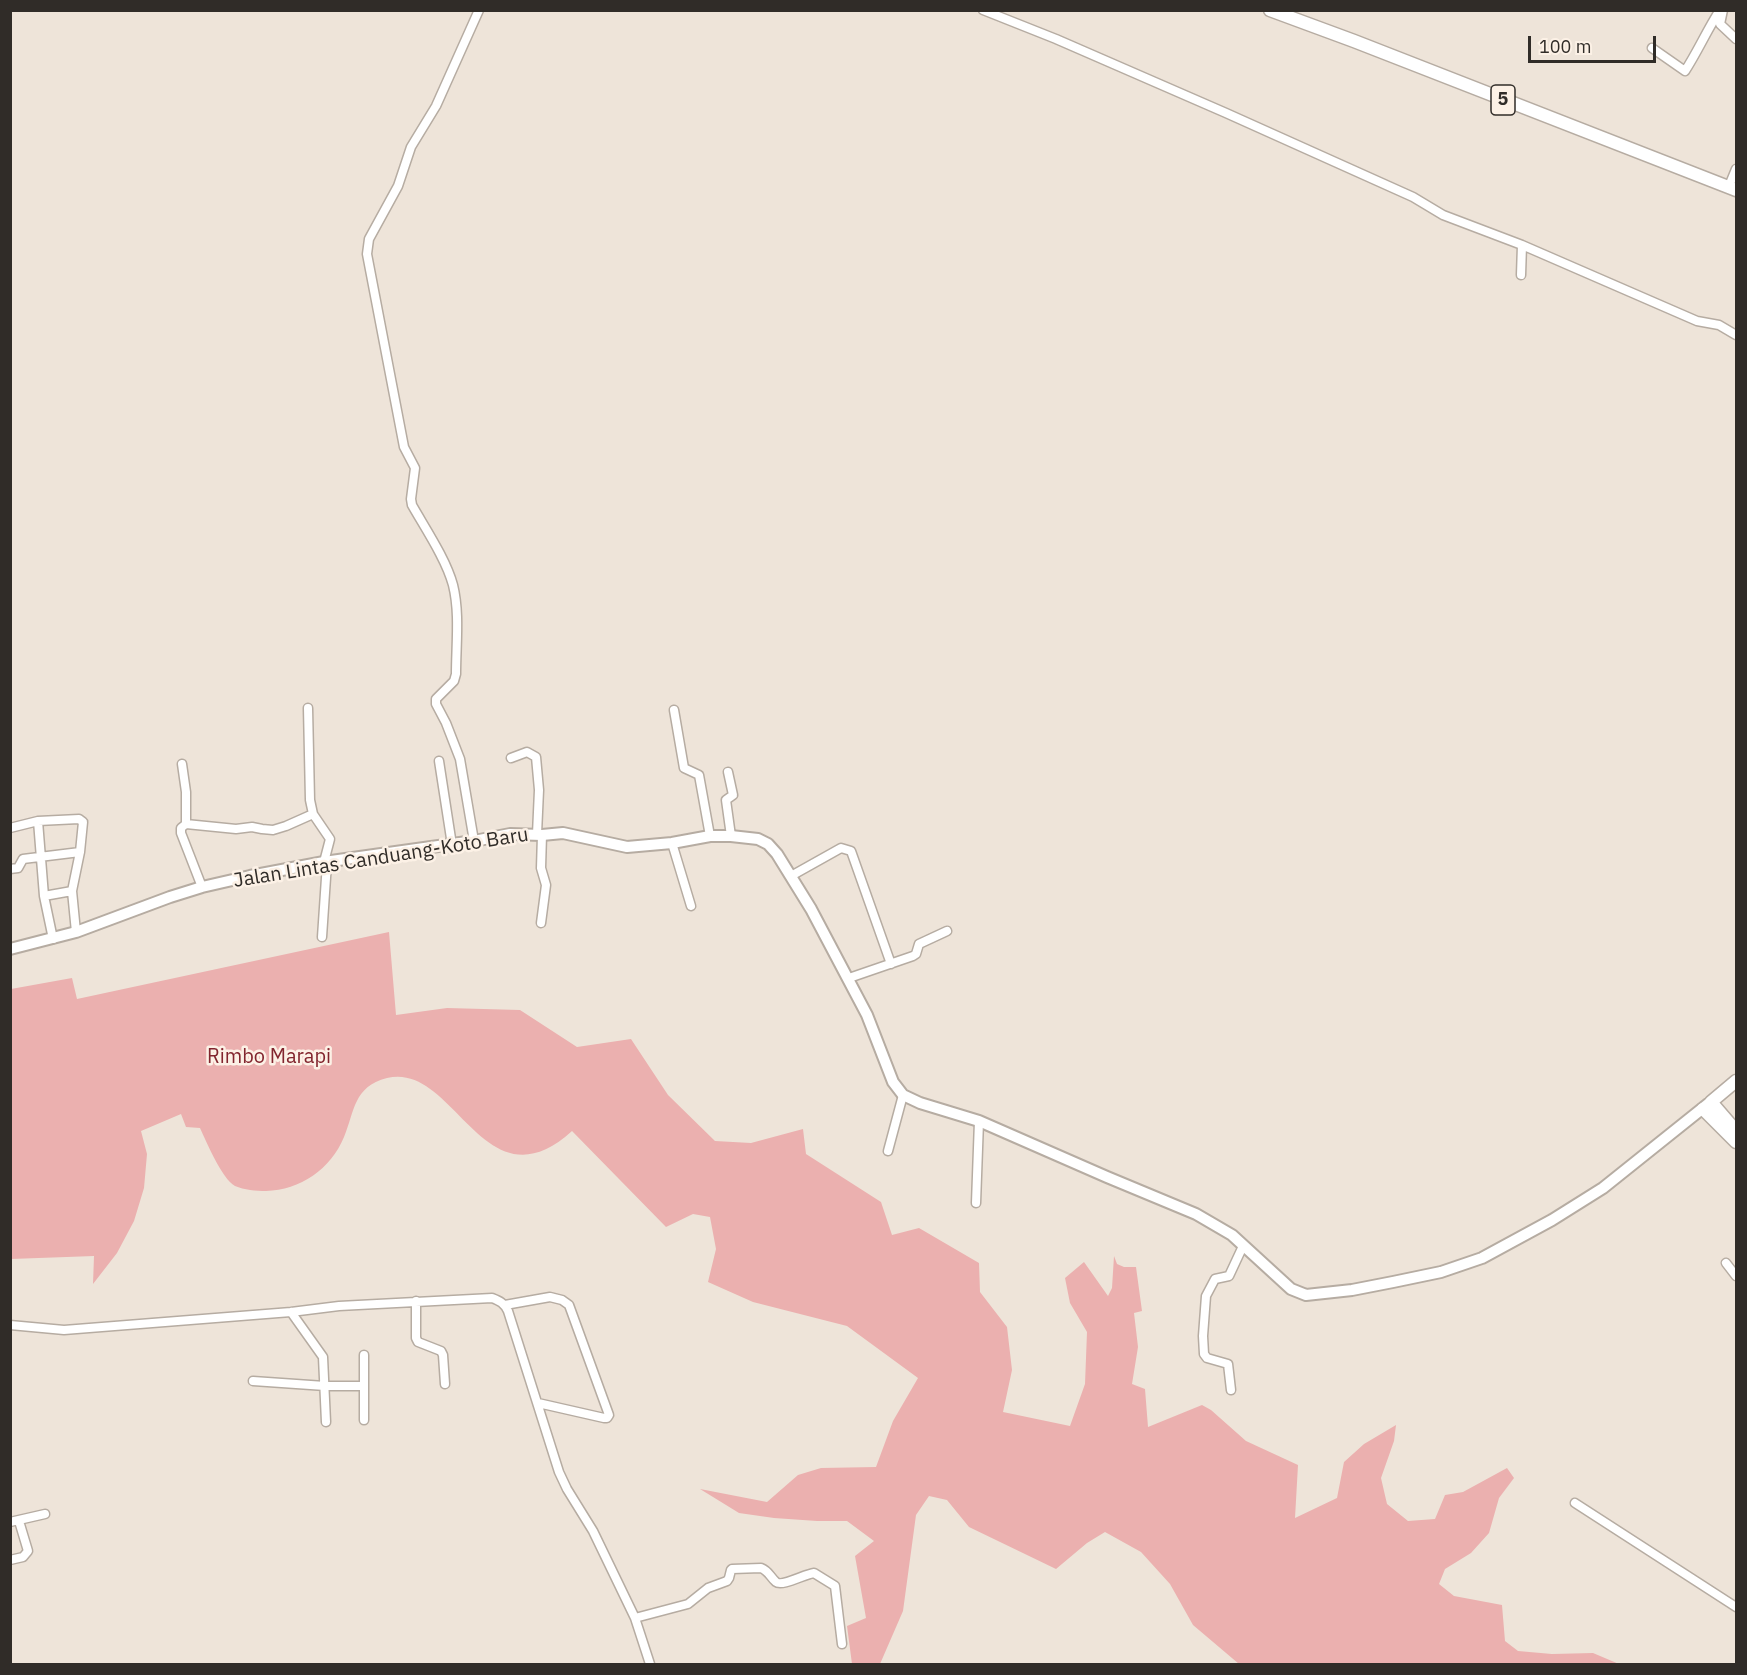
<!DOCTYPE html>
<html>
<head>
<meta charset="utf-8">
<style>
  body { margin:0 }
  #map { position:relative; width:1747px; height:1675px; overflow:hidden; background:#eee4d9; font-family:"IBM Plex Sans",sans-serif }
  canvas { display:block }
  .frame { position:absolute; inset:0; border:12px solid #302c28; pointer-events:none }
  .scale { position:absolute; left:1528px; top:36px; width:128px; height:27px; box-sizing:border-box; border:3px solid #302c28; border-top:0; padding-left:8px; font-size:18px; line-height:21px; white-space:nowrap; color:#302c28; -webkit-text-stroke:4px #fcf1e6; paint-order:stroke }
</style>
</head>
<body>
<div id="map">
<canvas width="1747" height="1675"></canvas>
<div class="frame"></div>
<div class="scale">100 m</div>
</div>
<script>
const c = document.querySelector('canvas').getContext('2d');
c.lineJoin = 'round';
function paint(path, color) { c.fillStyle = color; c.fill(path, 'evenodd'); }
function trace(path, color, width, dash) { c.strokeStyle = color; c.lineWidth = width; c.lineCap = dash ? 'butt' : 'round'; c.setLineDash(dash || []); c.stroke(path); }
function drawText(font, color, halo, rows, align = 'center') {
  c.font = font + ' "IBM Plex Sans",sans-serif'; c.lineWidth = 5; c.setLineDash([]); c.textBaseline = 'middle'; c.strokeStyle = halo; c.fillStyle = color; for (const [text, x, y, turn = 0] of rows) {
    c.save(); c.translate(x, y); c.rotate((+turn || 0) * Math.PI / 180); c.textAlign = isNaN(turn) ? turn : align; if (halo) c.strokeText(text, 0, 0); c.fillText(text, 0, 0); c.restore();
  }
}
paint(new Path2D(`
  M389,932L396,1015L447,1008L520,1010L577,1047L631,1039L668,1095L715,1141L751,1143L803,1129L806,1154L881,1202L892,1235L919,1228L979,1263L980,1292L1007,1327L1012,1370L1003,1412L1070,1426L1085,1384L1087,1332L1070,1303L1065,1278L1084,1262L1108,1296L1112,1288L1114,1256L1117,1264L1124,1267H1136L1142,1311L1134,1313L1138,1347L1132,1384L1145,1389L1148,1427L1202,1405L1211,1410L1246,1441L1298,1465L1295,1518L1337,1498L1344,1462L1364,1444L1396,1425L1394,1441L1381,1478L1387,1504L1408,1521L1435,1519L1445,1495L1463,1492L1507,1468L1514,1478L1499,1498L1489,1533L1471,1553L1445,1569L1439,1584L1454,1596L1502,1605L1505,1641L1518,1651L1552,1654L1593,1653L1619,1664H1239L1193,1625L1170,1584L1141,1552L1105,1532L1087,1543L1056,1569L969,1527L947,1500L929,1496L916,1515L903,1611L880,1664H852L847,1626L866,1618L855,1556L874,1541L847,1521H817L774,1518L739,1513L700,1489L767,1502L798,1475L821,1468L876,1467L893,1421L918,1378L847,1326L753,1302L708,1282L716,1249L710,1217L693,1214L666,1227L572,1131C484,1211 455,1061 387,1078C353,1087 355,1111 344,1137C331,1169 300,1190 266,1191C256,1191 244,1190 235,1186C222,1179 206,1141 200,1128L186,1127L181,1114L141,1131L147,1154L144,1188L134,1221L117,1253L93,1284L94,1256L11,1259V989L72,978L77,999Z`), '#ebb0af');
const minor = new Path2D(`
  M983,10L1056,39L1226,113L1413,197L1443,215L1522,245L1697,321L1719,325L1736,335
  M1723,10L1720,24L1736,39
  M1652,48L1685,71C1698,51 1707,30 1720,10
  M1729,186L1736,169
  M1521,275L1522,245
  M308,708L310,800L313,814L330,839L324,862
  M674,710L684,768L699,775L710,836
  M511,758L527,752L536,757L539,790L537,834
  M439,761L452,845
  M182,764L186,792V824L181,828V833L202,887
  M728,772L733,795L726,800L731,836
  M38,821L44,896L53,939
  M186,824L236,829L252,827L262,829L273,830L286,826L313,814
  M10,828L38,821L79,819L83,822L80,852L72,891L76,932
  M474,841L460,759L446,723L436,704V699L454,681L456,674C456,645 460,613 453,585C446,559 425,528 412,505L411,499L415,468L404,447L367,254L369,239L398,186L411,147L436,106L479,10
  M672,843L691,906
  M10,869L18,868L23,859L80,852
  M791,876L841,848L851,851L891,964
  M44,896L72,891
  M541,923L546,885L541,868L542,835
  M322,937L327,863
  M849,978L913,956L916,954L919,944L947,931
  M888,1151L903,1095
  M976,1203L979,1121
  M1726,1263L1736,1276
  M416,1301V1338L418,1342L441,1351L443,1355L445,1384
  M505,1305L550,1297L562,1300L569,1305L609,1415L607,1418H604L538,1403
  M291,1312L323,1357L326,1422
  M10,1325L64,1330L291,1312L339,1306L492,1298C500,1301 504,1303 508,1311L559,1472L567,1489L593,1531L635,1618L650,1664
  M253,1381L325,1386H363
  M1231,1390L1228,1364L1207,1358L1204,1354L1203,1336L1206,1296L1215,1279L1229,1276L1243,1246
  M364,1420V1355
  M1575,1503L1736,1607
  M10,1522L45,1514
  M10,1560L23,1557L28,1551L19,1521
  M635,1618L688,1604L708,1588L727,1581L729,1578L731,1570L732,1569L761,1568C769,1571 770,1577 776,1582C782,1587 805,1574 814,1573L835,1586L842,1644`);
const major = new Path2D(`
  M10,949L76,932L170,897L202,887L250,876L324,862L474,841L510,834L542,835L563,833L627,847L672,843L710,836H731L758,839L768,844L777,854L811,909L867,1015L893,1082L903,1095L920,1103L979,1121L1107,1177L1196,1214L1232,1235L1291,1289L1306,1295L1352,1290L1393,1282L1441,1272L1482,1258L1552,1220L1603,1188L1708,1104`);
const highway = new Path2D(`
  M1270,10L1354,41L1736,190
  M1736,1081L1711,1102L1736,1131
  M1703,1109L1736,1142`);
trace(minor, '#b6aca2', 11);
trace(major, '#b6aca2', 14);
trace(highway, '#b6aca2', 15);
trace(minor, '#fff', 8);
trace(major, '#fff', 10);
trace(highway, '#fff', 12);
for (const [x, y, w] of [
  [1503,100,24]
]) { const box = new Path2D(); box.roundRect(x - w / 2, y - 15, w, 30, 4.5); c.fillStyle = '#fcf1e6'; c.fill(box); trace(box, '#302c28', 1.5); }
drawText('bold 18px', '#302c28', null, [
  ["5",1503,100]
]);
drawText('20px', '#302c28', '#fcf1e6', [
  ["Jalan Lintas Canduang-Koto Baru",381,858,-9]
]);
drawText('20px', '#82252e', '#fcf1e6', [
  ["Rimbo Marapi",269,1057]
]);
</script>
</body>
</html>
